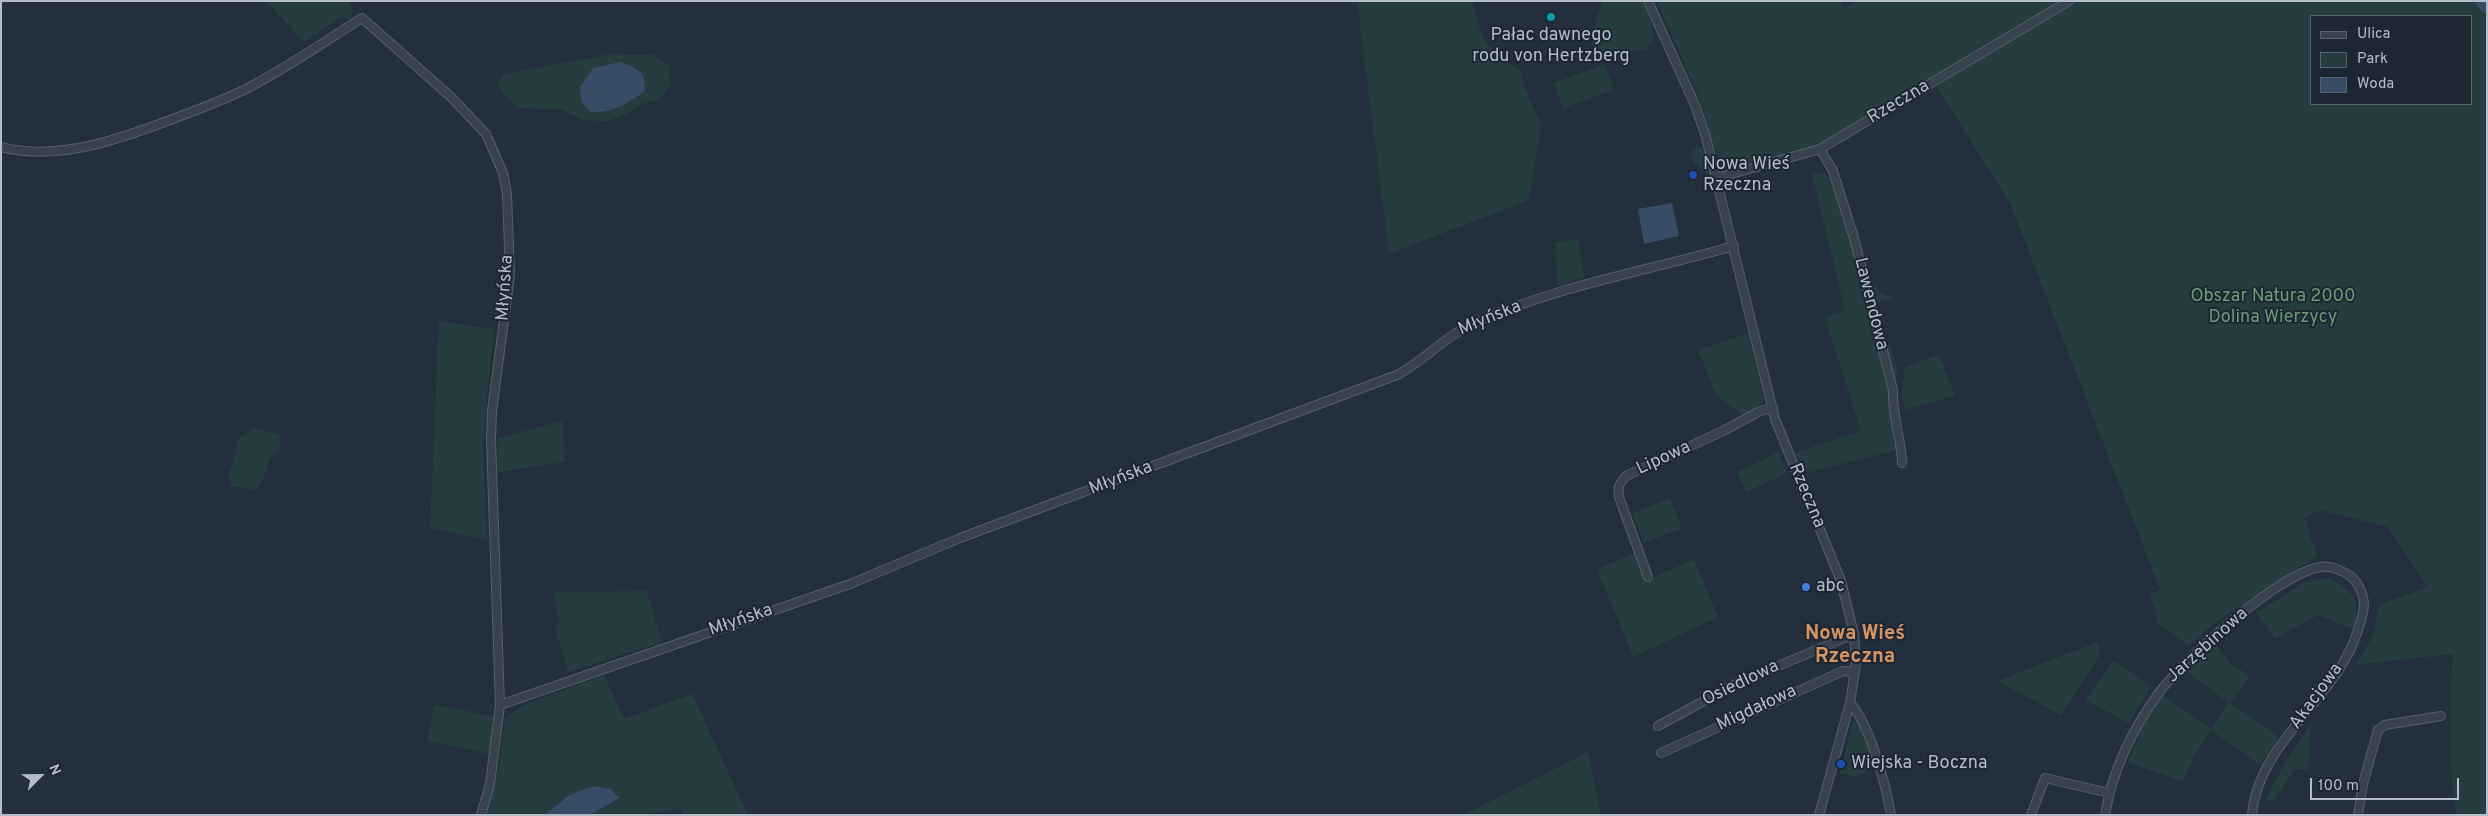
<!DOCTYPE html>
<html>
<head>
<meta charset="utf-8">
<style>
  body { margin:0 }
  #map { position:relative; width:2488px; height:816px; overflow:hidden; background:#242f3e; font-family:Overpass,sans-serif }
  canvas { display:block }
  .frame { position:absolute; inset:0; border:2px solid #b4bcc9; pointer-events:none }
  .legend { position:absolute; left:2310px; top:15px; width:162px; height:90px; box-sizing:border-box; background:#1d2633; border:1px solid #59626f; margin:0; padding:6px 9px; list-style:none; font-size:15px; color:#b4bcc9 }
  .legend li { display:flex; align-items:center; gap:10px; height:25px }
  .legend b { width:25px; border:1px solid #59626f }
  .north { position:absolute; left:15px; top:751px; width:50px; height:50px; -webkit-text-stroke:4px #1d2633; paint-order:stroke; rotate:67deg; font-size:14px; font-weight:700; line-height:20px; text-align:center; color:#b4bcc9 }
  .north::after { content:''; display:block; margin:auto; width:18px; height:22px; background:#b4bcc9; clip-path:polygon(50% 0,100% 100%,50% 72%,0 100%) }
  .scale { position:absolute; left:2310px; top:778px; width:149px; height:22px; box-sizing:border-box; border:2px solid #b4bcc9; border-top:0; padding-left:6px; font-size:15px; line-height:18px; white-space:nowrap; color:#b4bcc9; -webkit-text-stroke:4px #1d2633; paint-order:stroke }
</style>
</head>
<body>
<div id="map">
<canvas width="2488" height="816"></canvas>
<div class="frame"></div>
<ul class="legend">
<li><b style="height:6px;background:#38414e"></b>Ulica</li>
<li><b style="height:14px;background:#263c3f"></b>Park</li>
<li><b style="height:14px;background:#394c67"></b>Woda</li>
</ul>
<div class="north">N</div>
<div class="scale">100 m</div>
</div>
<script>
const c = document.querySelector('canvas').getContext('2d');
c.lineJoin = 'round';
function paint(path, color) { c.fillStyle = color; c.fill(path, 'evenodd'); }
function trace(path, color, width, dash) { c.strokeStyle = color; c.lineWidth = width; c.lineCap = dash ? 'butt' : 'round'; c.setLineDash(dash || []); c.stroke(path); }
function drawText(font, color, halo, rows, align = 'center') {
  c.font = font + ' Overpass,sans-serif'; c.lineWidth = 4; c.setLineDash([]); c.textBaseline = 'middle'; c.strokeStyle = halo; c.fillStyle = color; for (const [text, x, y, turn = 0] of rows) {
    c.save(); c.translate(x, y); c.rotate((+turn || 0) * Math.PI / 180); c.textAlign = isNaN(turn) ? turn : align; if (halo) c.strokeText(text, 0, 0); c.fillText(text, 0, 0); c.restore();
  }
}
paint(new Path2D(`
  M266,1H347L353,10L351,20L341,17L304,42Z
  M1357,1H1472C1481,36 1485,53 1520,69L1526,92L1541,123L1529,200L1389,254Z
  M1602,1H1642L1650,19L1654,39L1646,50L1603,51L1592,45L1596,20Z
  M1657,1H1839L1844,8L1860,1H2487V815H2456C2448,761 2449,708 2453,654L2355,665L2373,636L2379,605L2428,587L2388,527L2320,510L2304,518L2317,556L2214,623L2189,646L2159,624L2150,595L2160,589L2010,203L1933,81L1822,145L1730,170L1721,167L1699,98ZM2312,16H2472V104H2312Z
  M611,54L654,55L669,65L671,84L660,99L642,104L624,115L606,122L581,119L563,110L517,108L502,93L498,84L503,74Z
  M1605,64L1614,90L1563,108L1554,83Z
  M1696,147L1703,148L1710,176L1694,163L1691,153Z
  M1823,173L1831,178C1839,201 1865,281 1882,293C1886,296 1893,296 1897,297L1874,304L1898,370L1891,393L1897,450L1806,473L1795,453L1861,431L1825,317L1845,311L1812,174Z
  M1577,239L1585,277L1558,286L1555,242Z
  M439,321L494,329L483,442L487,540L430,528Z
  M1748,333L1764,402L1742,415L1716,395L1698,350Z
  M1939,355L1955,396L1905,410L1902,390L1905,367Z
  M562,421L565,462L498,472V438Z
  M254,428L279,434L281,448L270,459L262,482L254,490L231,486L229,474L240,437Z
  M1779,452L1787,473L1746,492L1737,472Z
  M1670,498L1682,528L1644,543L1632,514Z
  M1635,553L1648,583L1657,575L1694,560L1718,617L1633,657L1597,569Z
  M2329,578C2353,591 2363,601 2353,629L2318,615L2275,639L2256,613L2308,580Z
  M647,591L662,642L568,672L555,625L560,624L553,592Z
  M2098,642L2100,651L2097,659L2061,715L1997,681Z
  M2214,642L2230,663L2250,676L2230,703L2279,737L2260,764L2211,730L2193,757L2183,782L2128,762L2142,729L2163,695L2211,729L2229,703L2184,670Z
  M2114,661L2151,686L2129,723L2085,700Z
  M604,675L624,719L692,694L748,815H683L680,809L639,815H590L619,798L568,796L545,815H486L498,773L505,719L521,706Z
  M434,705L493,716L490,754L428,741Z
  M1853,721H1860C1867,742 1882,765 1857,777L1840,773Z
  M2311,724L2308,770L2295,769L2274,801L2265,800L2281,770Z
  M1588,752L1601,815H1463Z`), '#263c3f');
paint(new Path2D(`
  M620,62C637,69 646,70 645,91C627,104 613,113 590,112L581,101L580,87L593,68Z
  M1672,203L1679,236L1644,244L1638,209Z
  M592,786L611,789L619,798L590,815H545L568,796Z`), '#394c67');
trace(new Path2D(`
  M2485,1L2487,4`), '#394c67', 18);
const street = new Path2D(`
  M1648,1L1695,105L1706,137L1775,419L1841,581L1854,634L1856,663L1850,703L1819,815
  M1,147C60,162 123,138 178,117C202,108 226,99 248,88C288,67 324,42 362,18L451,97L486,134L503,173L507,194L510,275L492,411L491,439L500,705L490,784L481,815
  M1820,149L1833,171L1854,238L1893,390C1892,415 1901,438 1902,463
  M1717,178L1820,149L2069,1
  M1648,577L1620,500C1617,490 1618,484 1626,476L1723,431L1760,411L1773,408
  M1850,703C1870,724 1886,786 1891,815
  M500,705L850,584L960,538L1397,375C1424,361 1444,337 1472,324C1556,286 1647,271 1734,246
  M1658,726L1733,685L1854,634
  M1661,753L1843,671L1855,672
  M2031,815L2045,778L2109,793
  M2105,815C2112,772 2132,730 2158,694C2184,659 2277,575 2320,567C2330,565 2340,570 2349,575C2358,582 2363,593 2364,604C2364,613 2361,621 2358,630C2337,699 2258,741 2252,815
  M2358,815L2363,784L2378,730L2385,725L2441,716`);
trace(street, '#565f6c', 10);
trace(street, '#38414e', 8);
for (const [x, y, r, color] of [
  [1551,17,5,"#0f9aa8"],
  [1693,175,5,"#1a4fb4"],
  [1806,587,5,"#3f7fe0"],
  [1841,764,5,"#1a4fb4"]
]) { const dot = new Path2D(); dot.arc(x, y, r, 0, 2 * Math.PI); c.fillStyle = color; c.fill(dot); trace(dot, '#1d2633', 2); }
drawText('18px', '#b4bcc9', '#1d2633', [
  ["Pałac dawnego",1551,36,"center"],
  ["rodu von Hertzberg",1551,57,"center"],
  ["Nowa Wieś",1703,165],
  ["Rzeczna",1703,186],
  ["abc",1816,587],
  ["Wiejska - Boczna",1851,764]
], 'left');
drawText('18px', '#b4bcc9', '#1d2633', [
  ["Rzeczna",1899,103,-31],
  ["Młyńska",506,288,-86],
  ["Lawendowa",1870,304,76],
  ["Młyńska",1490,319,-22],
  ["Lipowa",1664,459,-25],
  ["Młyńska",1121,479,-21],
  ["Rzeczna",1806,496,67],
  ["Młyńska",741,621,-19],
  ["Jarzębinowa",2208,646,-42],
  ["Osiedlowa",1741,684,-26],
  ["Akacjowa",2317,697,-54],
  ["Migdałowa",1757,709,-25]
]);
drawText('18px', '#6b9a76', '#1d2633', [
  ["Obszar Natura 2000",2273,297],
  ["Dolina Wierzycy",2273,318]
]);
drawText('bold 20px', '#d59563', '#1d2633', [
  ["Nowa Wieś",1855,635],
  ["Rzeczna",1855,658]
]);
</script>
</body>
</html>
